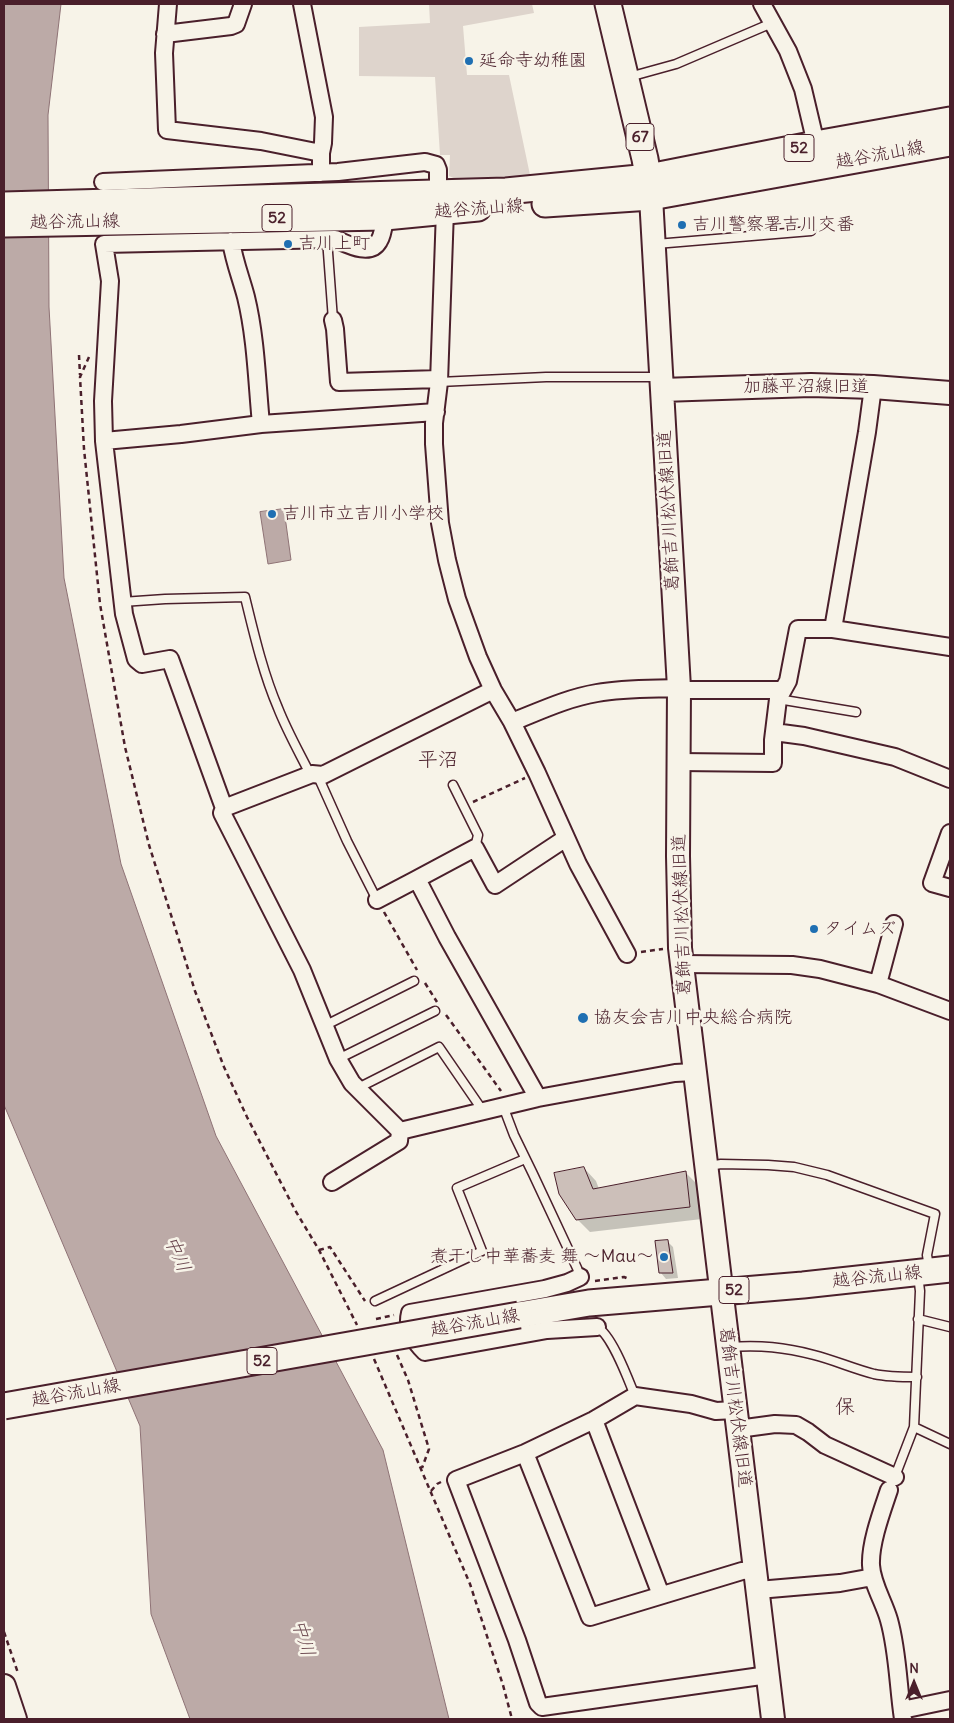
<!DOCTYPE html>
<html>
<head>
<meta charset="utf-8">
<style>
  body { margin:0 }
  #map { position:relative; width:954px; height:1723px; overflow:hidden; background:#f7f3e8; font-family:Delius,sans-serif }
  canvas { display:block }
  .frame { position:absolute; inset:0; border:5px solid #4a1f2b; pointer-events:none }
  .north { position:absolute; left:889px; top:1658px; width:50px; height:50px; -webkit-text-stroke:4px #f7f3e8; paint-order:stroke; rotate:0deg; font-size:14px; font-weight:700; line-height:20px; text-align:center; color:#4a1f2b }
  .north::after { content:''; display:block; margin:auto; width:18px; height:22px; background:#4a1f2b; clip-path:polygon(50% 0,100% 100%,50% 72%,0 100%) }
</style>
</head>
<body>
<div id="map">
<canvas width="954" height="1723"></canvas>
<div class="frame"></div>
<div class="north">N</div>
</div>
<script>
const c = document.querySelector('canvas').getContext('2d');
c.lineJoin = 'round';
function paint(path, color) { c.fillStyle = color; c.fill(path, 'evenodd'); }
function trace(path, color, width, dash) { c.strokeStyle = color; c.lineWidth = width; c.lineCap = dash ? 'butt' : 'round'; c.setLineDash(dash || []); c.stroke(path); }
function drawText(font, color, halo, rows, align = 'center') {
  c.font = font + ' Delius,"Klee One",sans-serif'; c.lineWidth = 5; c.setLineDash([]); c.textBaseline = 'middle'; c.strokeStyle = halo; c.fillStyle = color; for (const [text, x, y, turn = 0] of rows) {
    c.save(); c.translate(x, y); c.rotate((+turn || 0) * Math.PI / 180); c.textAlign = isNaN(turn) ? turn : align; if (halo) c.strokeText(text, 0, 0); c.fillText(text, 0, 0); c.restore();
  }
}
paint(new Path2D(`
  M429,4H532L534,13L463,26L467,75H509L530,175L458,180L449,176L450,155H440L435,77L359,76V27L430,23Z`), '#ded4cc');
const water = new Path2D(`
  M4,4H61L48,115L49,307L64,578L121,864L216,1136L383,1450L449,1719H190L151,1614L140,1426L4,1105Z
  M284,509L291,560L268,564L260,512Z`);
paint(water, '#bcaaa7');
trace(water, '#8e7275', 1);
paint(new Path2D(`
  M584,1168L596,1181L599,1189L686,1173L698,1185L702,1219L590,1232L577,1219Z
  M667,1241L673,1247L678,1278L666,1279L661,1273Z`), '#0003');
const building = new Path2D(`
  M584,1167L593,1189L686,1171L690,1207L576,1220L559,1194L554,1173Z
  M668,1240L673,1273H659L655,1241Z`);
paint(building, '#ccbfb9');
trace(building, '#4a1f2b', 1);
const lane = new Path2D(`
  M629,77L676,64L772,23
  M327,239L333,320
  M656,244L811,231
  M439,382L546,377H659
  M122,602L165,599L245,597C254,634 263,673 278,708C287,731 299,752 310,774
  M778,699L856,712
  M317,774L347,841L377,900
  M453,785L478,835L475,848
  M324,1026L414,981
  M338,1059L435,1011
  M358,1088L439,1047L483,1111
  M503,1106L514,1135L533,1174L577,1268L580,1277
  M709,1166L721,1164L768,1165L794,1167L827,1175L935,1214L927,1255L929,1267
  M375,1301L482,1251L457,1188L525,1159
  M918,1319L950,1327
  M597,1327C612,1335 628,1379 635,1396
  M729,1347C761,1345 784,1347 814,1355C834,1360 854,1369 874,1374C888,1377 902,1377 917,1377
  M914,1427L950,1444
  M894,1479L914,1427L920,1291L918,1275`);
const street = new Path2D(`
  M168,4L164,53L167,130L261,141L321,153V173
  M302,4L324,117L323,143L321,153
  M762,4L788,51L803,89L816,144
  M165,34L231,26L236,24L243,4
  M103,182L338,172L425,162L436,165L438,170V193
  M445,210L439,382L434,423V444L440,523L447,560L457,599L478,657L493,690L512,722L537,773L578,864L627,954
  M385,217C384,224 383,235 379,241C370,257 347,244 335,239L104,244L110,281L103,401L104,441L124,614L136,659L142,664L170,659L224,808L222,813L302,970L338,1059L352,1083L400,1131L538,1098L675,1073L694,1072
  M231,241C234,261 241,278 246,297C256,338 257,383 261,424
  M333,320L335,329L339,382L439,379
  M104,441L181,434L261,424L436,412
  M833,629L867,432L873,387
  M679,690H782
  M512,722C540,711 567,698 597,693C624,688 652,689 679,688
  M774,732L804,736L895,757L950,779
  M679,762L773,763V740L778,699L788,681L798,629H833L950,647
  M224,808L312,774L323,775L493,690
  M950,833L932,883L950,888
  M417,879L475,848L495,885L566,838
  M377,900L417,879L447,937L538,1098
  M681,964L792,965L820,969L878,984L950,1011
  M878,984L894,924
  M332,1182L399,1141L400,1131
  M580,1277L567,1283L545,1289L410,1313C406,1329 414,1341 425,1352L547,1330L597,1327
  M735,1410L716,1411L691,1404L635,1396L594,1420L525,1453L456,1480L517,1640L538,1703L542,1707L768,1675
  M594,1420L661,1595
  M738,1429L775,1424L796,1425L808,1432L825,1445L895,1477
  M525,1453L590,1617L742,1571L755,1570
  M889,1490C882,1511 870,1543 871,1565C872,1584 884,1602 889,1620C898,1652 898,1686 903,1719
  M758,1590L840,1583L873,1577
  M902,1710L950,1700`);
const secondary = new Path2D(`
  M651,197L679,688L678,856L680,948L773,1719
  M662,390L811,385L873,387L950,393
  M4,1686L15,1719`);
const primary = new Path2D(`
  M608,4L645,159L651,194
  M545,204L651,197L950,143
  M4,205L506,191L649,177L816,144L950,120
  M4,224L385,217L478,208
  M519,1315L589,1303L803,1285L950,1269`);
trace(lane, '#4a1f2b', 11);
trace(street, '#4a1f2b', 20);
trace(secondary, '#4a1f2b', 26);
trace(primary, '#4a1f2b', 29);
trace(new Path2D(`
  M79,355L80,375
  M89,357L80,377L84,449L100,604L125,747L149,845L195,991L224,1067L247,1117L295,1210L319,1250L357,1325
  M473,802L525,778
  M384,912L417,970
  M641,952L663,949
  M425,983L437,1002
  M446,1015L501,1091
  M319,1250L330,1247L365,1301
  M595,1281L624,1277L629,1279
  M376,1319L394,1315
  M397,1355L408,1380L429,1449L422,1468
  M374,1359L470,1584L503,1685L512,1719
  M431,1491L437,1484L441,1482
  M4,1632L18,1673`), '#4a1f2b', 2.5, [5, 4]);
trace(lane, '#f7f3e8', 8);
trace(street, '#f7f3e8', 16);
trace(secondary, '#f7f3e8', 22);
trace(primary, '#f7f3e8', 25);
const primaryBridge = new Path2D(`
  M4,1406L519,1315`);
trace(primaryBridge, '#4a1f2b', 29, []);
trace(primaryBridge, '#f7f3e8', 25);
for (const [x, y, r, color] of [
  [469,61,5,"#1f6fb2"],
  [682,225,5,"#1f6fb2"],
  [288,244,5,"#1f6fb2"],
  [272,514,5,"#1f6fb2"],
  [814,929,5,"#1f6fb2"],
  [583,1018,6,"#1f6fb2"],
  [664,1257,5,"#1f6fb2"]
]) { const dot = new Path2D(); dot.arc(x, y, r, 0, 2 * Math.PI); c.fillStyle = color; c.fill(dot); trace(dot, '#f7f3e8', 2); }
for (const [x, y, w] of [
  [640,137,28],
  [799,148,30],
  [277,218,30],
  [734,1290,30],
  [262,1361,30]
]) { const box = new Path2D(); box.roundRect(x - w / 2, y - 13.5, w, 27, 4); c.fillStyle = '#f7f3e8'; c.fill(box); trace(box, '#4a1f2b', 1); }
drawText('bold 16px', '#4a1f2b', null, [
  ["67",640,137],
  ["52",799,148],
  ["52",277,218],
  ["52",734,1290],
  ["52",262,1361]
]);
drawText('18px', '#4a1f2b', '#f7f3e8', [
  ["延命寺幼稚園",479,61],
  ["吉川警察署吉川交番",692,225],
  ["吉川上町",298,244],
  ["吉川市立吉川小学校",282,514],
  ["タイムズ",824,929],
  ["協友会吉川中央総合病院",594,1018],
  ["煮干し中華蕎麦 舞 〜Mau〜",654,1257,"right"]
], 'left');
drawText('18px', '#4a1f2b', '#f7f3e8', [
  ["越谷流山線",880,155,-10],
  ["越谷流山線",479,209,-4],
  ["越谷流山線",75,222,-1],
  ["加藤平沼線旧道",806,387],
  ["葛飾吉川松伏線旧道",669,511,-93],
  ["葛飾吉川松伏線旧道",682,915,-92],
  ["越谷流山線",877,1277,-6],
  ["越谷流山線",475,1323,-10],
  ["越谷流山線",76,1393,-10],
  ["葛飾吉川松伏線旧道",735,1407,83]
]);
drawText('italic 19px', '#6c4950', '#f7f3e8', [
  ["中川",177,1254,67],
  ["中川",303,1638,74]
]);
drawText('20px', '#4a1f2b', '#f7f3e8', [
  ["平沼",438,760],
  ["保",845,1407]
]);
</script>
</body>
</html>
